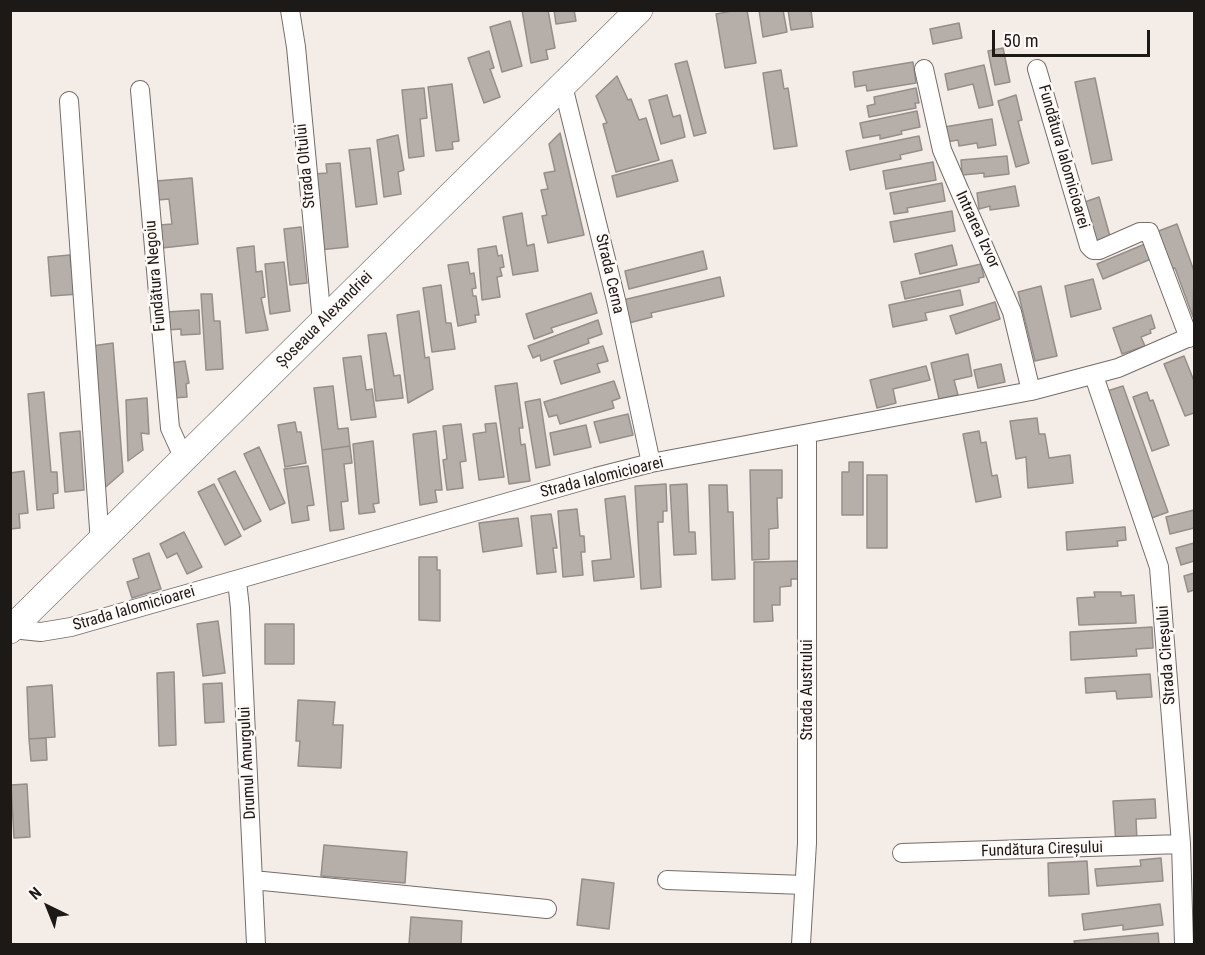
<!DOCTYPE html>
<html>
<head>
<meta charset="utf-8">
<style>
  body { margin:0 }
  #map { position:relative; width:1205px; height:955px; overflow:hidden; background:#f4ece7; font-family:"Roboto Condensed",sans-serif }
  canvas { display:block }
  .frame { position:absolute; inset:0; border:12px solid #1c1917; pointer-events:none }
  .north { position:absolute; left:18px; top:877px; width:60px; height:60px; -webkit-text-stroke:4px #fffaf7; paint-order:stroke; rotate:317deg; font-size:16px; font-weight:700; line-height:24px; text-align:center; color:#1c1917 }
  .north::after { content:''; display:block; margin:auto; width:21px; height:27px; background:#1c1917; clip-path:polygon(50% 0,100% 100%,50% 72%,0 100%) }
  .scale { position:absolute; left:992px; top:30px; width:158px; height:27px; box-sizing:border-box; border:3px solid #1c1917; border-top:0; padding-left:8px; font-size:18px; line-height:21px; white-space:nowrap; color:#1c1917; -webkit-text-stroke:4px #fffaf7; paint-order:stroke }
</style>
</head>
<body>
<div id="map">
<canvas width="1205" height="955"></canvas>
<div class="frame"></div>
<div class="north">N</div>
<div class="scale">50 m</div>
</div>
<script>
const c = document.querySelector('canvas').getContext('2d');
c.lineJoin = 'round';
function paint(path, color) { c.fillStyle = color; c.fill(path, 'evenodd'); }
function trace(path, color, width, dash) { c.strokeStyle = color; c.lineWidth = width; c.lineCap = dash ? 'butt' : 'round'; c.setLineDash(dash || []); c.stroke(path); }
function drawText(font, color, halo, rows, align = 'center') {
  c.font = font + ' "Roboto Condensed",sans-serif'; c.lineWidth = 5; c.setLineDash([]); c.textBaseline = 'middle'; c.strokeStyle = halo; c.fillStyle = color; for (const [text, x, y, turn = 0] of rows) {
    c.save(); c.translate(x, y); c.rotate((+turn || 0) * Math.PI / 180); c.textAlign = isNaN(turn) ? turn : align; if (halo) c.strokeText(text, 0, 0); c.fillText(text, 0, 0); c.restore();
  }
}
const building = new Path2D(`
  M522,10H548L555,48L546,50L548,59L531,63Z
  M554,10H574L576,21L556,24Z
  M738,10H747L756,63L725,68L716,14Z
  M759,10H783L787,32L763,37Z
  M788,10H811L813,27L791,30Z
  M510,21L522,66L502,72L490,27Z
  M959,23L962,38L933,44L930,29Z
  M1003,48L1010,82L995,85L988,51Z
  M489,51L494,68L490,69L500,97L484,103L468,58Z
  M687,61L706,133L694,136L675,64Z
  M913,62L916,83L867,91L866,85L855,87L853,72Z
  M984,65L993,105L979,108L973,84L948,90L945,74Z
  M781,70L784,89L788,88L797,146L774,149L763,73Z
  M617,76L628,100L631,99L639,120L646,118L659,160L616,172L603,124L607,123L596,96Z
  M1095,78L1112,160L1092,164L1075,82Z
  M452,84L459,141L452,142L453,149L436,151L428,87Z
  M424,88L427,118L420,119L424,156L409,158L402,90Z
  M916,88L919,103H915L916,108L869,117L867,106L875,104L874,97Z
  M667,95L673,117L680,115L685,137L661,144L649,100Z
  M1016,95L1022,120L1018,121L1029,163L1016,167L998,101Z
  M917,111L920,127L901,131L902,134L880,139V135L863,138L860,123Z
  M992,119L996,145L978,148L977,143L959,146L958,140L946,142L944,127Z
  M560,133L584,235L548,243L542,216L547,215L541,190L548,189L544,173L555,171L549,144Z
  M398,135L404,170L398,172L401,194L384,197L377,140Z
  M919,136L922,150L900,155L901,159L850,170L846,151Z
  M370,148L377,204L356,207L349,150Z
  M1007,156L1009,174L984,177V173L962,175L961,160Z
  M672,160L678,181L617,197L612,176Z
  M933,162L936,180L886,189L883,171Z
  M340,163L348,247L319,250L312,174L327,173L326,164Z
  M192,178L198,244L162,248L160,225L172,224L169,199L158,200L156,181Z
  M942,183L945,201L907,208L908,212L894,214L890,193Z
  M1015,186L1019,206L990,210V206L979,209L977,193Z
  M1099,197L1111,240L1095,246L1082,203Z
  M952,211L955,231L894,242L890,222Z
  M522,213L527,246L534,244L538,271L513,275L503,217Z
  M1177,224L1194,271L1193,317L1175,268L1170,270L1156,232Z
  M301,227L307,283L290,285L284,229Z
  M1145,244L1151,259L1103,279L1097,264Z
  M952,245L957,265L920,274L915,254Z
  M254,246L256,272L262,271L265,297L261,298L268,330L246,333L237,248Z
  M496,246L498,256L502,255L504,267L500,268L502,276L497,277L500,297L482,300L478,249Z
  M703,251L707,269L629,289L625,271Z
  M70,255L71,268H76L79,294L51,296L48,257Z
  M284,262L290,311L270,314L265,264Z
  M468,262L470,274L474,273L476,288L472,289L473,296H476L479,315H475L476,322L458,326L448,265Z
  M981,264L984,277L979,278V282L905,299L901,282Z
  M720,277L724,296L651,313L652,317L629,323L623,300Z
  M1093,279L1101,309L1071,317L1065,286Z
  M441,285L446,323H451L455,349L432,352L423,288Z
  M1041,286L1057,356L1035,361L1018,292Z
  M960,290L963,305L925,313L927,320L893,327L889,305Z
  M591,293L597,313L551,328L553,332L534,339L526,314Z
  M201,294H212L214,321H220L223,369L206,370Z
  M995,302L1000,319L956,334L950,316Z
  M199,310L200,334L181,335V329L167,330L166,312Z
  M419,311L425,358L429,357L433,389L408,403L397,315Z
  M1151,315L1155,328L1150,330L1151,333L1141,337L1145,346L1122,354L1113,328Z
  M598,320L602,334L588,339L589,343L541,361L540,355L533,358L528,346Z
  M386,333L394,376L400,375L403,398L376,401L368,335Z
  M113,343L123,472L101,491L92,346Z
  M603,346L608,361L597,364L600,372L561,384L554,361Z
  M968,354L972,376L954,380L958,395L939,399L931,363Z
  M361,356L366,390L372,389L376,417L351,420L343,358Z
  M1184,356L1194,381V413L1185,416L1164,364Z
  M185,361L189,383L186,384L187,397L173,398L170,363Z
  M1001,364L1005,382L978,388L974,370Z
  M926,366L930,380L893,389L896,403L877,408L870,380Z
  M614,381L620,398L612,401L614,408L560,424L557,415L549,417L544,402Z
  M517,383L523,428H519L521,445L525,444L530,481L509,484L495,386Z
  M333,386L338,429L348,428L350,446L322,450L314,388Z
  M1123,386L1168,512L1149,519L1104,392Z
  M44,392L51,472H57L58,493L53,494L54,508L37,510L28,394Z
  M1147,392L1150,401L1153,400L1169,445L1152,451L1133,397Z
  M147,398L149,434L141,433L143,450L128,461L126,400Z
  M540,399L550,465L536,468L525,402Z
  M628,414L633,435L600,443L594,422Z
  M1037,418L1039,434H1045L1049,458L1070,455L1073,483L1028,488L1026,457L1016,459L1010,421Z
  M295,422L297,432H301L306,463L285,467L278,425Z
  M496,423L504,477L479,480L473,434L486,432L485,424Z
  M461,424L466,461L460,462L463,488L447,490L443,460L447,459L443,426Z
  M586,425L591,447L554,455L550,433Z
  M80,431L84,490L65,492L60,433Z
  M436,431L442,490H435L437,502L420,505L413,434Z
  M979,431L981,443L986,442L992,476L997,475L1001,497L976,502L963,434Z
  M373,441L379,503L373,504L375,512L359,514L353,444Z
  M350,446L352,463L344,464L348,501L341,502L344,529L330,531L322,450Z
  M259,447L285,503L270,510L244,454Z
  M849,462H863V515H842V472H849Z
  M308,466L314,505L307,506L309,520L292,523L284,469Z
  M750,470H782V498H777L778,528L769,529V559L752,560Z
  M24,471L28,513L19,514L20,528L10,529V473Z
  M235,471L261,521L244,530L218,479Z
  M867,475H887V548H867Z
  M214,484L241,536L225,545L198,492Z
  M666,484L667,511H663V522H658L661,587L641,589L635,486Z
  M687,484L689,532H695L696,554L674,555L670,485Z
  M709,485H727L728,512H733L735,579L712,580Z
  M625,496L634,577L594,581L592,561L611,559L605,499Z
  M577,509L580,536H584L585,552H581L583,575L563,577L558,511Z
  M1194,510V528L1170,534L1166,517Z
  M551,514L557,548H553L556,572L537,574L531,516Z
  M518,518L522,546L483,552L479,523Z
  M1125,527L1126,540L1117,541L1118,546L1067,550L1066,532Z
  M184,532L202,567L187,574L177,553L167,558L160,544Z
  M1194,543V561L1181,565L1176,548Z
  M149,553L161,589L132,598L127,582L139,578L133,559Z
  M419,557H437V570H440V621L419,620Z
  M801,561V579H791V586L780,587V605H772L773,621L754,622V562Z
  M1194,573V590L1188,592L1184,576Z
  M1094,592H1121V596L1134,595L1136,623L1079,625L1077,598L1095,597Z
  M218,621L225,673L203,676L197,624Z
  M265,624H294V664H265Z
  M1152,627L1153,648L1136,649L1137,656L1071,660L1070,632Z
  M174,672L176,745L159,746L157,673Z
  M1150,674L1152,697L1117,699L1116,691L1086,693L1085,678Z
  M222,683L224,722L205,723L203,684Z
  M52,685L55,737L29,739L27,687Z
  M298,700L335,702L333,725H343L341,768L298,766L300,741H296Z
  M46,738L47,760L31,761L29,739Z
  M27,784L30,837L14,838L11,785Z
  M1155,799L1156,818L1136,819L1137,842L1116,844L1113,801Z
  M324,845L407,852L405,883L321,876Z
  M1161,858L1163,881L1097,886L1095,869L1141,866L1140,860Z
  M1087,861L1089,894L1049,896L1048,863Z
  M582,879L614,883L609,929L577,925Z
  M1160,904L1163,925L1123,930V925L1084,930L1082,914Z
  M411,917L462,921L461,944H409Z
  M1158,933L1159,944H1075L1074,941Z`);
paint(building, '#b5aea9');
trace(building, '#958e8a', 1.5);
const minor = new Path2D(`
  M290,10L296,47L322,322
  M924,69L942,150L1012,312L1031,391
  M1037,69L1089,246L1093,250H1099L1140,232H1149L1189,338
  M563,86L616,300L651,463
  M140,90L170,428L184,459
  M69,101L100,543
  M1094,376L1159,567L1181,844L1184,944
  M237,581L240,608L256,944
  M12,629L41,632L71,627L596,477L651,463L1031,391L1118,368L1194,335
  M902,853L1181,844
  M253,880L547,909
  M667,880L804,885
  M801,944L807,843V434`);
const secondary = new Path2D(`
  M10,630L639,10`);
trace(minor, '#746d69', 20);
trace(secondary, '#746d69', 28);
trace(minor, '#fff', 18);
trace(secondary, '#fff', 27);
drawText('16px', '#1c1917', '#fffaf7', [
  ["Fundătura Ialomicioarei",1063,157,74],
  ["Strada Oltului",306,166,-96],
  ["Intrarea Izvor",977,230,65],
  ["Strada Cerna",609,274,77],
  ["Fundătura Negoiu",156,276,-95],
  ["Șoseaua Alexandriei",325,320,-45],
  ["Strada Ialomicioarei",602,478,-14],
  ["Strada Ialomicioarei",134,609,-16],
  ["Strada Cireșului",1167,655,-94],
  ["Strada Austrului",808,690,-90],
  ["Drumul Amurgului",248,763,-93],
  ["Fundătura Cireșului",1042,850,-2]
]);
</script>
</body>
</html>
